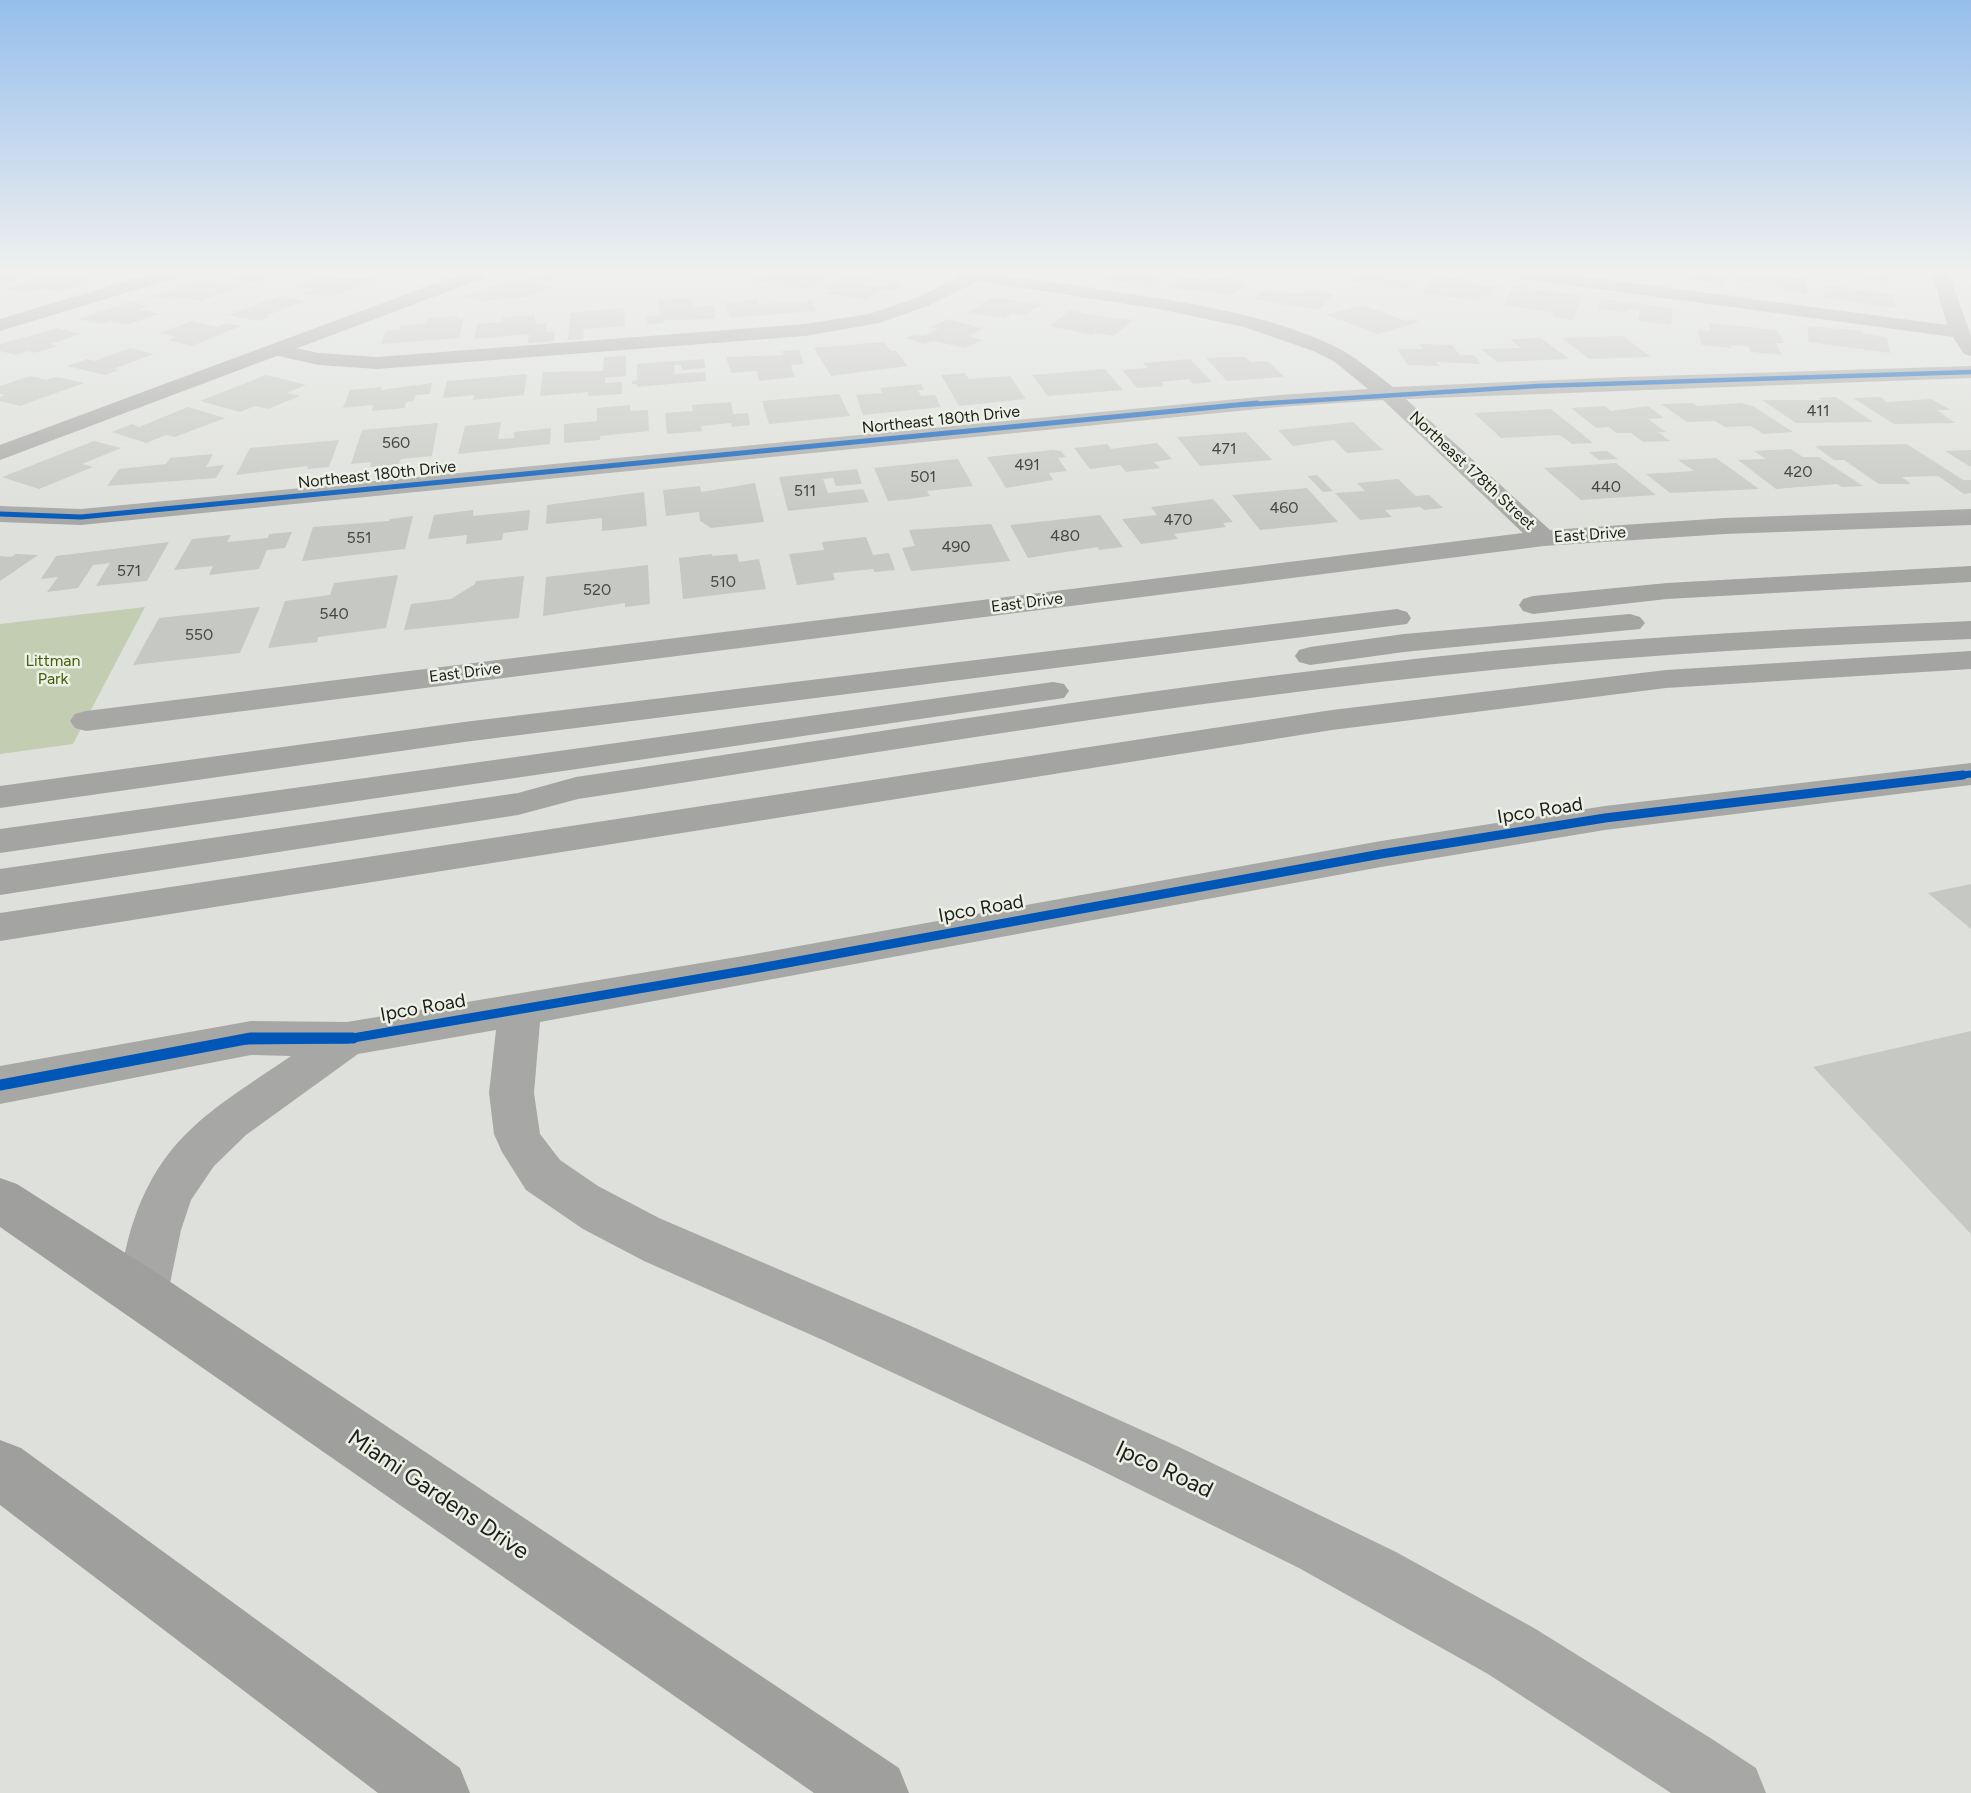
<!DOCTYPE html>
<html>
<head>
<meta charset="utf-8">
<style>
  body { margin:0 }
  canvas { display:block; background:#dee0db }
</style>
</head>
<body>
<canvas width="1971" height="1793"></canvas>
<script>
const c = document.querySelector('canvas').getContext('2d');
c.lineJoin = 'round';
function paint(path, color) { c.fillStyle = color; c.fill(path, 'evenodd'); }
function trace(path, color, width, dash) { c.strokeStyle = color; c.lineWidth = width; c.lineCap = dash ? 'butt' : 'round'; c.setLineDash(dash || []); c.stroke(path); }
function drawText(font, color, halo, rows, align = 'center') {
  c.font = font + ' Figtree,sans-serif'; c.lineWidth = 5; c.setLineDash([]); c.textBaseline = 'middle'; c.strokeStyle = halo; c.fillStyle = color; for (const [text, x, y, turn = 0] of rows) {
    c.save(); c.translate(x, y); c.rotate((+turn || 0) * Math.PI / 180); c.textAlign = isNaN(turn) ? turn : align; if (halo) c.strokeText(text, 0, 0); c.fillText(text, 0, 0); c.restore();
  }
}
paint(new Path2D(`
  M145,607L73,744L0,754V624Z`), '#c2cdb2');
paint(new Path2D(`
  M0,274H32L33,275L0,284Z
  M224,274H278V275L254,283L219,276Z
  M537,274H580L573,278L563,276L549,281L529,278Z
  M768,274H838L805,289L755,281Z
  M852,274L873,278L862,284L882,287L891,282L903,284L892,291L883,289L865,300L827,293L833,290L825,289Z
  M1109,274H1164L1150,286L1103,279Z
  M1355,274H1389L1385,279L1410,282L1405,288L1350,281Z
  M1659,274H1717L1723,276V284Z
  M1740,274L1802,278L1806,280L1807,294L1782,291V285L1740,281Z
  M1851,274H1888L1890,282L1851,277Z
  M70,275L88,277L80,280L90,281L60,292L40,289L24,294L6,289L45,276L62,277Z
  M328,275L352,280L360,277L374,280L333,296L301,294L316,289L299,285Z
  M1435,276L1462,280L1461,282L1498,287L1493,296L1483,295L1479,301L1423,293Z
  M1183,277L1206,281L1210,277L1247,283L1233,295L1171,288Z
  M511,279L552,287L526,297L482,301L464,297Z
  M203,280L238,287L200,301L184,298L176,300L153,296Z
  M1824,285L1893,294L1896,308L1825,298Z
  M1514,286L1582,296L1573,320L1552,317L1554,313L1504,305Z
  M1304,290L1333,294L1319,310L1253,299L1262,291L1301,294Z
  M281,296L305,301L265,316L270,317L259,321L228,315Z
  M992,297L1042,305L1023,315L1012,313L1005,318L969,313Z
  M692,298L694,307L713,305L716,319L663,320L664,323L647,325V316L660,315L658,300Z
  M756,299L758,305L811,300L816,311L730,318L726,302Z
  M1601,299L1673,308L1671,325L1638,321L1640,310L1628,309L1627,312L1598,309Z
  M131,302L148,306L139,309L159,314L126,325L110,321L101,324L78,319Z
  M1362,305L1406,321L1412,319L1420,322L1378,334L1326,315Z
  M624,308L625,326L584,329L583,339L568,340L570,313Z
  M1070,310L1091,315L1133,320L1114,336L1095,333L1092,335L1050,326Z
  M534,315L536,324L547,323L546,332L555,331L554,341L528,343L529,334L474,339L477,324L502,322L503,317Z
  M458,316V319L464,318L459,338L381,344L386,331L399,330L401,325L426,324L428,318Z
  M949,319L984,329L968,336L983,340L964,348L933,341L925,344L905,338L916,334L923,336L939,329L931,327Z
  M192,321L217,327L227,323L241,326L192,346L167,340L176,337L159,333Z
  M1708,323L1777,330L1784,343H1776L1782,355L1751,352L1749,346L1730,345L1732,348L1702,345L1697,330L1711,331Z
  M1807,326L1862,331V333L1887,337L1890,353L1809,342Z
  M58,328L81,334L50,344L58,346L35,353L27,351L16,355L0,351V344Z
  M1622,336L1651,357L1589,359L1562,338Z
  M1541,338L1569,359L1497,362L1481,349L1521,348L1510,339Z
  M884,342L891,351H896L908,366L831,376L814,348Z
  M1419,344L1452,345L1460,355H1474L1481,364L1436,362L1439,366L1408,365L1397,349H1423Z
  M130,348L154,354L113,369L119,370L105,375L67,366L87,359L94,361Z
  M799,350L804,364L791,365L795,377L759,381L757,371L731,373L726,357L784,355L782,351Z
  M626,356V376L605,378V383L622,382V394L588,396V392L540,396L543,372L603,371L604,357Z
  M1228,357H1246L1250,362L1268,361L1284,377L1227,381L1206,358Z
  M704,359L705,368L682,370L681,365H674L675,374L705,372L706,381L637,387V384H632V381L637,380V364Z
  M1190,359L1212,382L1193,384L1189,379L1161,382L1164,386L1137,388L1122,370L1148,368L1143,363Z
  M1105,369L1123,390L1048,396L1032,375Z
  M965,373L969,379L1010,376L1026,399L959,406L941,375Z
  M527,374L524,395L473,400L474,395L443,398L447,381Z
  M266,375L306,385L287,393L300,396L268,409L255,406L240,412L200,401Z
  M30,376L46,380L57,377L84,383L20,406L0,401V397L5,395L0,394V386Z
  M432,383L430,394L416,395L414,401L406,402L405,408L372,411L373,405L343,408L350,390L382,387L381,390Z
  M921,384L924,390H918L921,396L935,395L941,407L863,415L856,395L882,393L880,388Z
  M839,394L850,416L769,424L762,401Z
  M1836,397L1873,422L1796,423L1762,400H1822L1818,398Z
  M1880,397L1887,402L1931,399L1951,410H1937L1955,423L1894,424L1853,398Z
  M731,402L733,414L748,413L750,425L732,427L731,423L701,426L702,431L667,434L665,413L693,411L692,405Z
  M1693,403L1697,406L1741,403L1753,406L1793,432L1763,434L1751,426L1725,427L1715,421L1687,422L1661,404Z
  M630,405V411L648,410L649,431L600,436V440L564,443V424L597,421V408Z
  M1605,406L1611,411L1648,406L1664,418L1648,419L1666,432H1658L1670,441L1643,442L1631,433H1616L1609,427L1596,428L1571,408Z
  M188,407L225,418L175,437L166,435L146,443L112,432L132,424L139,427Z
  M1551,409L1593,443L1572,444L1560,435L1501,438L1474,413Z
  M501,422L498,439L514,438V432L551,428L550,444L458,454L465,426Z
  M1353,422L1383,450L1347,453L1334,440L1293,446L1278,430Z
  M438,423L432,456L401,459L399,464L370,467L371,462L351,464L362,430Z
  M1246,432L1272,460L1200,466L1177,437Z
  M339,440L329,467L307,469L308,466L236,475L250,448Z
  M94,441L121,448L82,464L93,467L39,489L2,477Z
  M1157,443L1172,459L1154,462L1160,468L1126,472L1120,465L1090,469L1074,448L1107,444L1111,449Z
  M1907,444L1963,480H1971V493L1964,494L1938,476L1902,477L1911,484H1879L1844,460H1834L1815,446Z
  M1791,449L1803,457H1819L1863,486L1842,487L1837,484L1776,489L1738,460L1766,459L1754,451Z
  M1052,450L1061,451L1066,457L1058,458L1067,471L1049,473L1053,480L1006,488L987,457Z
  M1971,450V467L1945,451Z
  M1607,451L1618,459L1599,460L1589,452Z
  M213,454L206,467L224,465L216,478L107,486L119,469L166,464L170,458Z
  M1716,458L1759,489L1670,493L1646,474L1694,471L1678,460Z
  M958,459L973,486L927,491L930,496L909,499L888,501L874,468Z
  M1616,463L1656,495L1581,500L1544,468Z
  M857,469L862,484L836,486L833,478L823,479L828,493L863,489L869,502L788,511L779,477Z
  M1317,475L1333,491L1323,492L1307,476Z
  M1398,479L1416,496L1429,495L1443,508L1424,510L1420,507L1385,510L1392,517L1360,520L1335,493L1365,491L1357,483Z
  M755,483L764,522L711,528L700,521L699,512L666,516L663,490L700,486L701,492Z
  M1307,488L1338,522L1260,530L1232,495Z
  M644,492L647,526L602,531V518L546,524L547,505Z
  M1213,499L1233,522L1223,523L1226,527L1174,534L1178,539L1141,544L1122,519L1157,515L1151,507Z
  M473,510V516L530,510L528,530L503,533L502,540L466,544L467,535L428,539L434,515Z
  M1100,515L1123,547L1099,550L1098,547L1028,558L1010,525Z
  M413,516L405,549L302,561L313,527L389,521L390,519Z
  M991,524L1010,561L911,571L902,548L915,546L909,530Z
  M292,532L285,548L267,550L259,569L209,575L213,566L174,570L192,539L231,535L227,542L268,538L269,534Z
  M866,537L873,555L889,553L895,570L874,572L873,569L833,573L835,580L797,585L789,554L824,550L822,542Z
  M169,542L147,581L96,586L110,563L93,565L78,588L47,592L58,577L41,579L56,556Z
  M16,554L38,555L0,581V556L11,557Z
  M712,554V556L737,554L739,562L759,559L766,589L683,599L679,558Z
  M648,565L650,604L625,607V603L543,616L546,577Z
  M398,575L386,628L318,637L317,642L268,648L285,601L330,595L334,583Z
  M524,576L519,618L404,630L411,604L451,599L475,584L476,581Z
  M260,607L240,653L133,665L159,618Z
  M1971,884V929L1928,893Z
  M1971,1031V1234L1813,1067Z`), '#c6c8c3');
paint(new Path2D(`
  M150,274H177L175,278L0,331V319Z
  M957,274C1009,274 1059,283 1110,291C1184,302 1263,313 1332,345C1354,355 1373,372 1393,387L1625,377L1971,366V378L1406,399L1550,530L1725,518L1971,509V525L1725,534L1544,546L86,731L75,728L70,721L75,714L86,711L1523,533L1383,400L1279,407L81,525L0,522V506L81,509L1279,395L1368,389L1335,362L1316,352L1244,327L1159,309L978,281L928,306L879,323L805,336L377,369L319,365L269,354L266,350L276,344L319,353L377,357L805,324L869,314L916,298L959,277Z
  M1516,274H1565L1947,325L1932,274H1949L1971,336V356L1964,354L1953,337L1524,279Z
  M1971,763V785L1605,830L1381,867L540,1022L534,1093L540,1134L560,1160L598,1186L659,1218L911,1326L1179,1447L1396,1552L1534,1628L1712,1739L1756,1768L1766,1793H1671L1488,1674L1299,1568L1084,1462L825,1341L644,1261L583,1229L526,1190L502,1152L494,1134L489,1093L496,1030L358,1054L246,1135L214,1166L191,1200L181,1230L168,1293L160,1311L142,1318L124,1311C113,1286 121,1270 127,1244C154,1139 209,1112 291,1056L251,1055L0,1104V1066L251,1021L347,1022L749,955L1381,841L1605,806Z`), '#a7a8a5');
paint(new Path2D(`
  M461,274H486L484,278L0,460V445Z`), '#a6a7a4');
paint(new Path2D(`
  M0,1178L17,1184L160,1275L899,1768L909,1793H814L0,1227Z
  M0,1440L21,1448L460,1768L470,1793H378L0,1505Z`), '#9fa09e');
paint(new Path2D(`
  M1971,566V582L1667,599L1533,614L1523,611L1519,605L1523,599L1533,596L1667,583Z
  M1397,609L1407,612L1411,618L1407,624L464,742L0,808V786L464,722Z
  M1630,614L1640,617L1645,623L1640,629L1404,652L1310,665L1299,662L1295,656L1299,650L1310,647L1404,634Z
  M1971,621V639C1811,645 1652,654 1492,670C1186,700 882,752 578,799L518,815L0,895V869L518,793L576,777C881,732 1186,681 1492,651C1651,636 1811,628 1971,621Z
  M1971,651V669L1666,688L1332,730L0,941V913L1332,710L1666,670Z
  M1053,682L1064,684L1069,691L1064,698L0,853V829Z`), '#a4a5a2');
trace(new Path2D(`
  M1239,405L1538,386L1971,372`), '#0057b8', 4.5);
trace(new Path2D(`
  M0,514L81,517L1257,403`), '#0057b8', 5);
trace(new Path2D(`
  M1949,777L1971,774`), '#0057b8', 7);
trace(new Path2D(`
  M242,1040L347,1039L749,970L1381,854L1605,818L1963,775`), '#0057b8', 9);
trace(new Path2D(`
  M0,1085L251,1038H353`), '#0057b8', 11);
const sky = c.createLinearGradient(0, 0, 0, 525);
sky.addColorStop(0, '#96beec');
sky.addColorStop(0.52, '#f0f1ef');
sky.addColorStop(1, '#f0f1ef00');
c.fillStyle = sky;
c.fillRect(0, 0, 1971, 525);
drawText('16px', '#464844', null, [
  ["411",1818,411],
  ["560",396,443],
  ["471",1224,449],
  ["491",1027,465],
  ["420",1798,472],
  ["501",923,477],
  ["440",1606,487],
  ["511",805,491],
  ["460",1284,508],
  ["470",1178,520],
  ["480",1065,536],
  ["551",359,538],
  ["490",956,547],
  ["571",129,571],
  ["510",723,582],
  ["520",597,590],
  ["540",334,614],
  ["550",199,635]
]);
drawText('16px', '#1c1e1a', '#ecf0e5', [
  ["Northeast 180th Drive",941,420,-6],
  ["Northeast 178th Street",1472,471,43],
  ["Northeast 180th Drive",377,475,-6],
  ["East Drive",1590,535,-4],
  ["East Drive",1027,603,-7],
  ["East Drive",465,673,-7]
]);
drawText('16px', '#465e09', '#ecf0e5', [
  ["Littman",53,661],
  ["Park",53,679]
]);
drawText('19px', '#1c1e1a', '#ecf0e5', [
  ["Ipco Road",1540,811,-9],
  ["Ipco Road",981,909,-10],
  ["Ipco Road",423,1008,-10]
]);
drawText('23px', '#1c1e1a', '#ecf0e5', [
  ["Ipco Road",1164,1470,25],
  ["Miami Gardens Drive",438,1495,34]
]);
</script>
</body>
</html>
